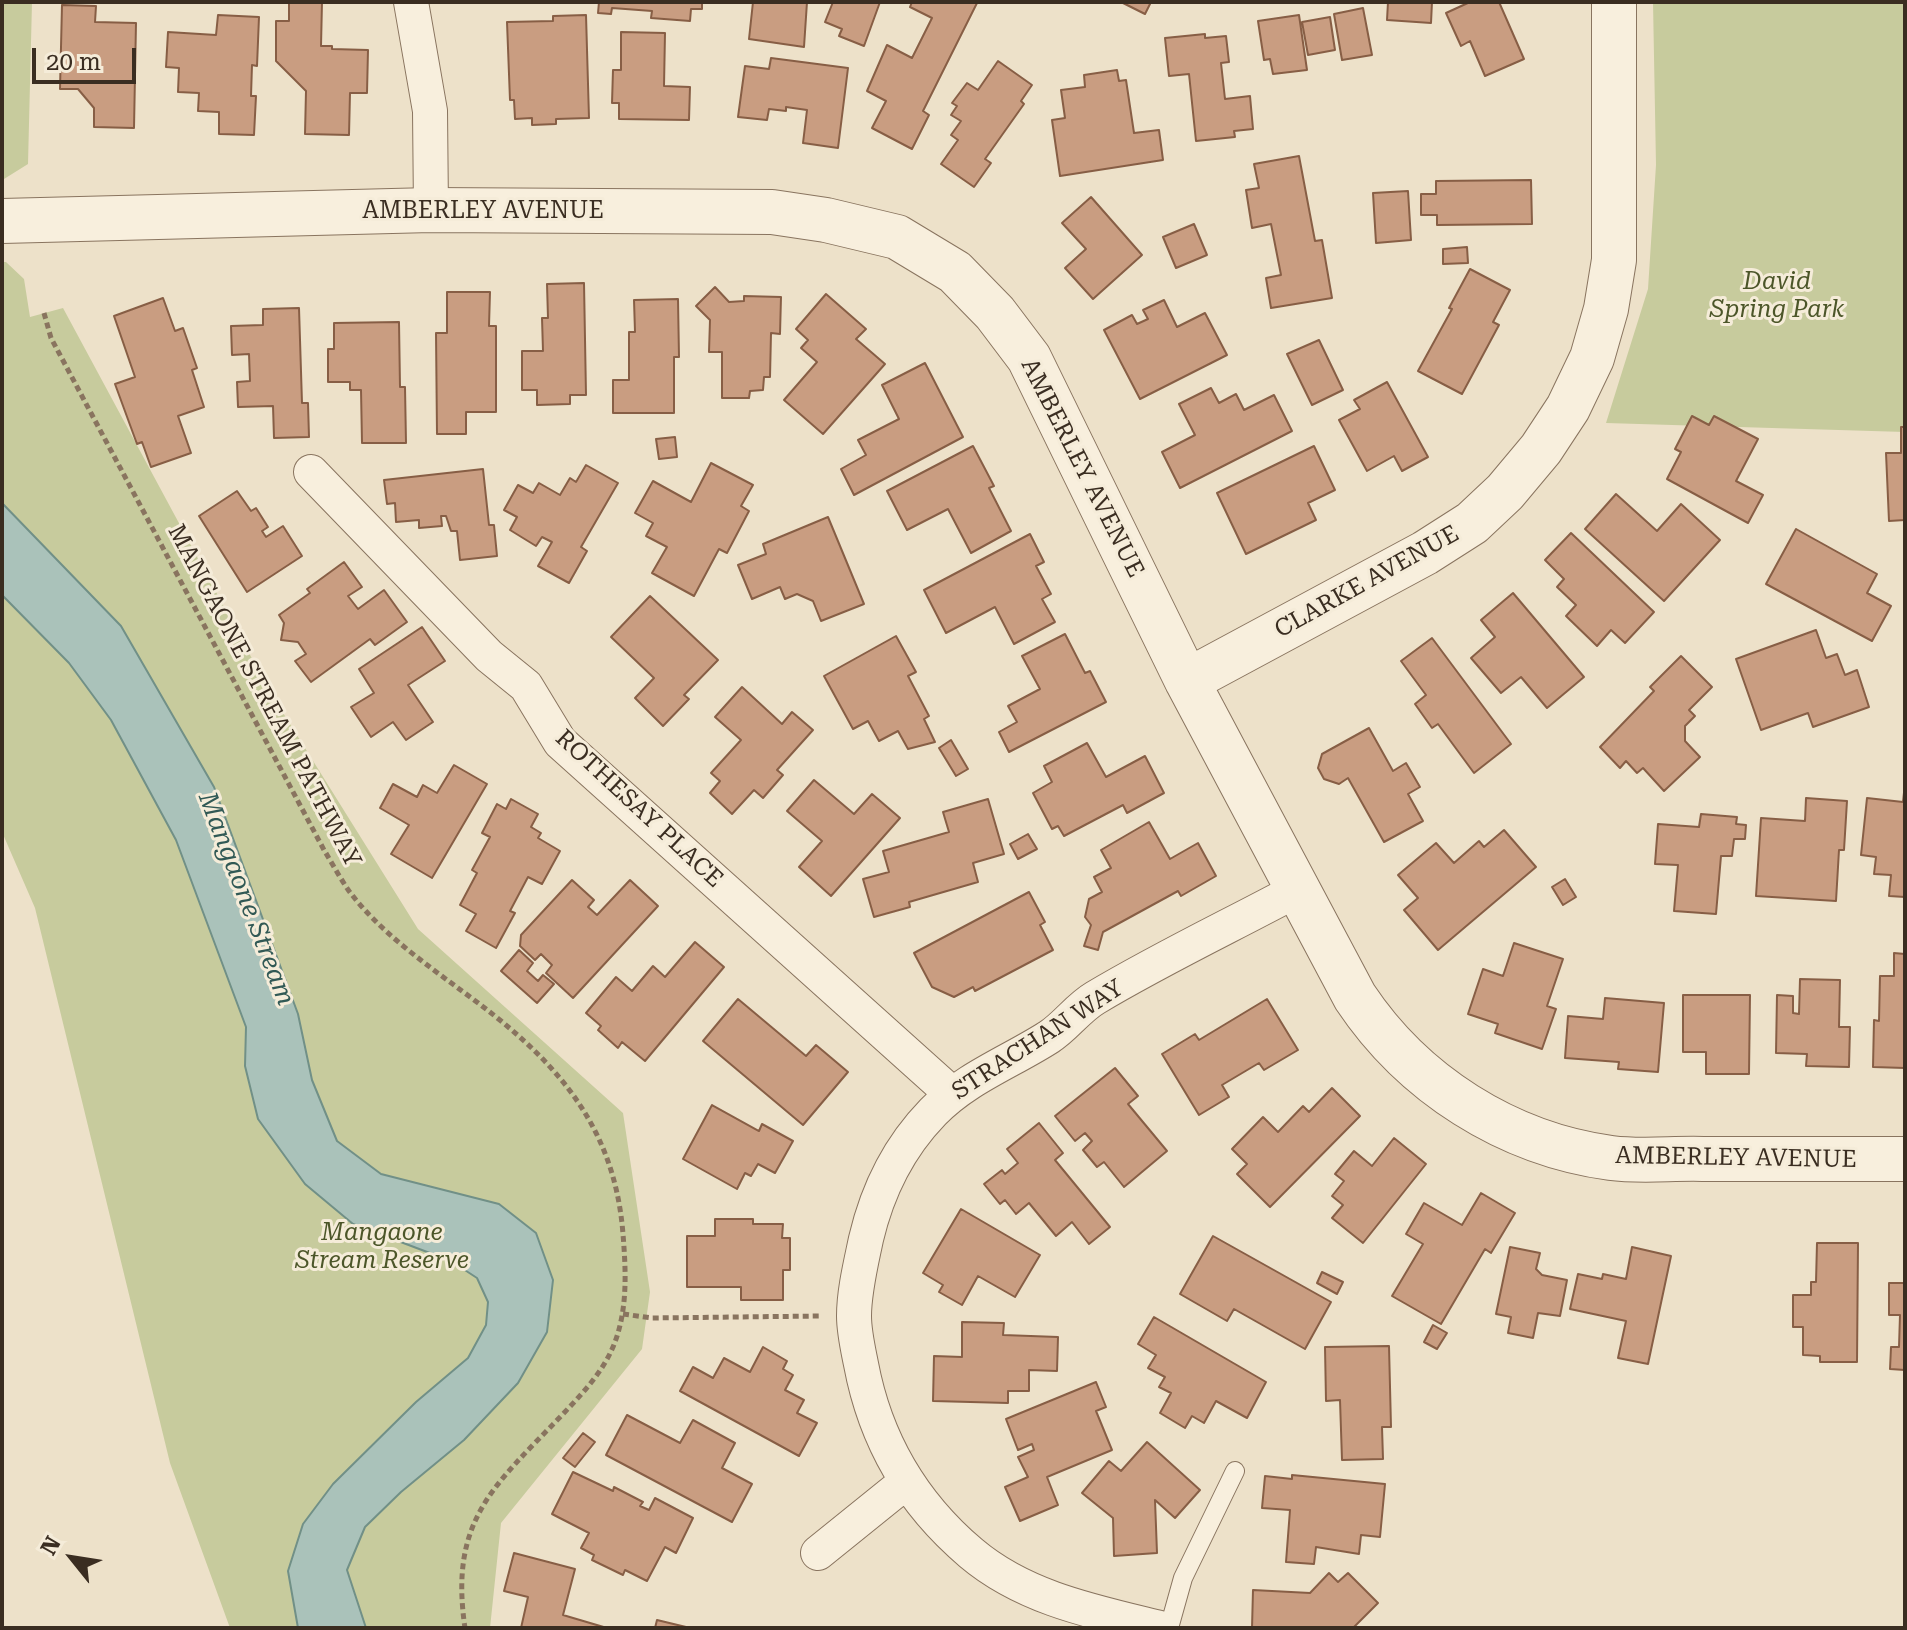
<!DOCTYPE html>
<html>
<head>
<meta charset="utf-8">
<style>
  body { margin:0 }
  #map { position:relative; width:1907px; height:1630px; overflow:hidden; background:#ede1c9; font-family:"Roboto Serif",serif }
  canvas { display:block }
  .frame { position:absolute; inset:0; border:4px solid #3a2d21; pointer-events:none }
  .north { position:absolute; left:32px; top:1518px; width:80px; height:80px; -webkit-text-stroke:6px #f5ecd9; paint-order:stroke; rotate:300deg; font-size:22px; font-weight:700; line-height:32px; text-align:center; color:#3a2d21 }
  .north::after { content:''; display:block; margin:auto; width:28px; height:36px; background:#3a2d21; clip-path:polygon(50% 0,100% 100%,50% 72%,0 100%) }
  .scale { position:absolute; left:32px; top:48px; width:104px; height:36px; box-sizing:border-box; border:4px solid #3a2d21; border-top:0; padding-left:10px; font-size:24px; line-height:28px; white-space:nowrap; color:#3a2d21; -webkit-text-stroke:6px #f5ecd9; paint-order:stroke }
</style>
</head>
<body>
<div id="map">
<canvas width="1907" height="1630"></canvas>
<div class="frame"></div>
<div class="north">N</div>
<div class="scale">20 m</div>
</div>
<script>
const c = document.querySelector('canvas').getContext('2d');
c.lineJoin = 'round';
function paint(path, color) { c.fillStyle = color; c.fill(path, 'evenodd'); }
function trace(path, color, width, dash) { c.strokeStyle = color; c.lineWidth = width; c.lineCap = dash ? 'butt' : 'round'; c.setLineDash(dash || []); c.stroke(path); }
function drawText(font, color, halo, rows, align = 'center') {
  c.font = font + ' "Roboto Serif",serif'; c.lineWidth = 6; c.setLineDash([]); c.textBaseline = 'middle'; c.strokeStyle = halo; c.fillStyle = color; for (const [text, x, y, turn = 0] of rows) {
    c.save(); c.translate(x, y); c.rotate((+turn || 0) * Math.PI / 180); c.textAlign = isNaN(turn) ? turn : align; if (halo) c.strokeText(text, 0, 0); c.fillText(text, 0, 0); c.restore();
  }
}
paint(new Path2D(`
  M2,2H32L28,164L4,179Z
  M1653,2H1905V432L1606,423L1648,289L1656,165Z
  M2,262H6L24,279L30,317L63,308L270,692L418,929L623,1113L650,1292L642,1349L501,1523L490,1628H230L170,1463L35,908L2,832Z`), '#c7cb9d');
const water = new Path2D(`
  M2,503L121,626L214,787L298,1014L312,1080L337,1141L381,1174L499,1204L536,1233L553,1280L547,1332L518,1383L464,1440L401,1492L365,1527L347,1570L366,1628H298L288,1571L303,1524L333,1484L416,1402L468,1358L486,1325L488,1302L477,1278L451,1261L353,1224L305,1184L258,1119L245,1066L246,1027L176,840L111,720L69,663L2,595Z`);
paint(water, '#aac2ba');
trace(water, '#719087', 2);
const building = new Path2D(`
  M289,2H322L321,46H332V49L368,50L367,93H350L349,135L305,134L306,91L276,61V21H289Z
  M599,2H702V9H691L690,21L651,18L652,11L612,8L611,14L598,13Z
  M753,2H807L804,47L749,39Z
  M833,2H880L864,46L839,36L842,29L825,22Z
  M912,2L977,3L923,111L929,115L912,149L872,128L886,101L867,91L887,45L912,58L932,18L910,7Z
  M1121,2H1151L1145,14Z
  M1388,2H1432L1431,23L1387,20Z
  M1470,2H1499L1524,59L1485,76L1470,41L1461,46L1446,13Z
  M62,5L96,6L95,22L136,23L134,128L94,127V108L78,89H60Z
  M1363,8L1372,55L1342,60L1334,14Z
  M218,15L259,17L257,66L252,65L251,96H256L254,135L219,134V112L198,111L199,93L178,92L179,68L166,67L168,32L216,35Z
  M586,15L589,118L556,119V124L532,125V118L515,119L514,100H510L507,22L553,21V16Z
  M1299,15L1307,70L1273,74L1270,59L1264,60L1258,21Z
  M1330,17L1335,50L1308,55L1302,22Z
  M621,32L665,33L664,86L690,87L689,120L619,119V103H612L613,70H621Z
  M1205,34V38L1226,36L1229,62L1221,63L1225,99L1250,96L1253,129L1234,131L1235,137L1196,141L1189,74L1169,76L1165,38Z
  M771,58L848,68L838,148L803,143L807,110L786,107V111L769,109L767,120L738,117L745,66L769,69Z
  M998,61L1032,85L1021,101L1024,104L985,159L991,163L974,187L941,164L958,140L951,135L961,121L951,115L957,106L952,103L967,83L978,90Z
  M1117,70L1119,81L1126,80L1134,133L1159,130L1163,160L1060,176L1052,120L1065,118L1061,90L1085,87L1084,75Z
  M1299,156L1315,241L1322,240L1332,298L1271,308L1266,278L1281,275L1271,224L1252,228L1246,190L1259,188L1254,164Z
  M1531,180L1532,224L1437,225V215H1421V194H1436V181Z
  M1408,191L1411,240L1376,243L1373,193Z
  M1091,197L1142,255L1093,299L1065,268L1086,249L1062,223Z
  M1194,224L1207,255L1176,268L1163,237Z
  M1467,247L1468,263L1443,264V249Z
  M1470,269L1510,290L1493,322L1499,325L1462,394L1418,371L1452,309L1449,308Z
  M584,283L586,395H570V404L537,405V390H522V351H543L542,318H548L547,284Z
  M715,287L729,302L744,301V296L781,297L780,334L771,333L770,377H764L763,390L750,391L749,398H722V352H709L710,320L696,306Z
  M447,292H490L489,326H496V412H466V434H437L436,333H447Z
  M826,294L866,329L856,339L885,364L823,434L784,400L817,362L801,348L808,340L796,329Z
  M163,298L175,331L183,328L197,368L192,370L204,407L178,416L191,453L151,467L142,442L137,444L115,384L135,377L114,316Z
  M678,299L679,357H674V413H613V380H629V332H635L634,300Z
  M1164,300L1177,327L1205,313L1227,355L1140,399L1104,330L1132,315L1137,324L1148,319L1143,310Z
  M299,308L302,403H308L309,437L274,438L273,406L238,407L237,382L250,381L249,354L232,355L231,326L263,325V309Z
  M399,322L400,387H405L406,443H362L361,390H350V382H328V349H334V323Z
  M1319,340L1343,390L1312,405L1287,354Z
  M925,363L963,437L854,495L841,469L866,455L858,440L899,419L882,385Z
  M1387,382L1428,457L1402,471L1394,456L1367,471L1339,420L1360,409L1354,400Z
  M1211,388L1219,403L1236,394L1244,410L1274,395L1292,431L1180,488L1162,452L1195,435L1179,404Z
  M1692,416L1709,425L1714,416L1758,439L1736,481L1763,495L1748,523L1667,479L1681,452L1675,449Z
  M1901,427H1905V520L1889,521L1886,453H1901Z
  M675,437L677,457L659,459L656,439Z
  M973,446L994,486L989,488L1011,531L971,553L948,509L907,530L887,491Z
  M1314,446L1335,490L1308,503L1316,520L1246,554L1217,493Z
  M711,463L753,485L741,506L749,511L727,553L719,549L694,596L652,573L667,547L646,536L653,523L635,513L653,481L691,502Z
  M586,465L618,483L581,547L587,551L569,583L538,566L552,542L542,537L536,546L510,530L517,517L504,510L518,485L533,493L539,483L560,495L570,478L576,482Z
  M483,469L489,525H494L497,556L460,560L457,531H451L446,516H441L442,526L419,528V520L396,522L395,503L387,504L384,480Z
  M237,491L251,511L256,508L268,527L262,531L266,537L283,526L302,556L247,592L199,516Z
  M1616,494L1657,531L1681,504L1720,540L1664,601L1585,529Z
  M828,517L864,604L821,621L813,601L797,594L785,599L780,587L752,599L738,565L766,554L763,544Z
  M1796,529L1877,574L1867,593L1891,606L1872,641L1766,584Z
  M1571,533L1654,612L1625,643L1611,630L1597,646L1566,616L1576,605L1557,587L1564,579L1545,560Z
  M1030,534L1044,562L1036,566L1051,594L1042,599L1055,622L1014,644L995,607L946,633L924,590Z
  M344,562L362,587L348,596L358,609L384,590L407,622L375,645L370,639L311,682L295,661L306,654L298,642L281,640L284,623L279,615L310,593L307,589Z
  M1513,593L1584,677L1547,708L1521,677L1501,693L1471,658L1495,637L1481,620Z
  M650,596L718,660L684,695L689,699L663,726L635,698L654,678L611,637Z
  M422,627L445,661L408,685L433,722L406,740L393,722L371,737L351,707L374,693L359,669Z
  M1816,630L1826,658L1837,654L1845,675L1857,670L1869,707L1813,727L1808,713L1761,730L1736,659Z
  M1065,634L1085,673L1090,671L1106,702L1009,752L999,732L1017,722L1008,706L1040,689L1022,656Z
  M896,636L916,672L908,676L929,716L924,719L935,742L908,749L898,731L879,741L868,721L853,729L824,676Z
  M1432,638L1511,744L1474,773L1438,724L1432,728L1415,704L1426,695L1401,661Z
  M1681,656L1712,687L1689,710L1695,716L1685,726V741L1700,757L1664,791L1643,768L1637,773L1626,761L1620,768L1600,747L1654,691L1650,687Z
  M742,687L782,724L792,712L813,730L777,770L783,775L763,798L754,790L732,814L710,793L720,781L711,773L741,740L715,717Z
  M1369,728L1393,771L1406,763L1420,787L1408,794L1423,821L1384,842L1348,778L1339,784L1324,779L1318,768L1322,754Z
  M951,740L968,769L956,776L939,748Z
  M1087,743L1106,777L1145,756L1164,793L1127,813L1123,805L1064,836L1058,826L1052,829L1033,793L1052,782L1044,766Z
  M454,765L487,784L432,878L391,854L409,825L380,808L393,784L417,797L423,785L437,793Z
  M814,780L854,814L872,794L900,818L831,896L799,867L822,841L787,811Z
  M1905,783V897L1889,896L1891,875L1874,874L1876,857L1861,855L1867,798L1903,802Z
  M1806,798L1847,801L1844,850H1839L1836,901L1756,896L1761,818L1805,821Z
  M511,799L538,814L531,827L541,833L538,838L560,851L542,884L528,877L510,911L515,913L496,948L466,931L476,914L460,905L477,873L472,870L490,837L482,833L497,804L506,809Z
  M988,799L1004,854L973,863L978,882L909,902L910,907L874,917L863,879L889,872L883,851L949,832L943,812Z
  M1701,814L1737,817L1736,824L1746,825L1745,839H1734L1732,856H1721L1716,914L1674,911L1678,865L1655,864L1658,824L1699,827Z
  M1149,822L1170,859L1198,843L1216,876L1181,896L1178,891L1103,932L1098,950L1084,946L1091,925L1085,917L1089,899L1102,892L1094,877L1111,868L1101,850Z
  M1504,830L1536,867L1438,950L1404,910L1418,898L1398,875L1436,843L1454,863L1479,841L1484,847Z
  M1028,834L1037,849L1018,859L1010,844Z
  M1565,879L1576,897L1563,905L1552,887Z
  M572,880L594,900L588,907L597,915L630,880L658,906L573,998L546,973L552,965L541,954L535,960L520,946L521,935Z
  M1029,892L1045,922L1040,925L1053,950L975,991L973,987L954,997L932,987L914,953Z
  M695,942L724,967L645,1061L622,1042L618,1048L598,1030L601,1026L586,1013L616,977L632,991L653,966L665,977Z
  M1514,943L1563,959L1547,1006L1556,1009L1542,1049L1495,1033L1498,1024L1468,1014L1483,969L1503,976Z
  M519,950L533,963L527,971L538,981L543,975L554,984L537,1003L501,971Z
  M1894,953L1905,954V1068L1873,1067L1874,1020L1879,1021L1880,976H1894Z
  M1800,979L1840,980L1839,1027H1850L1849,1067L1806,1066L1807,1054L1776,1053L1777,995L1793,996V1013L1799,1014Z
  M1683,995H1750L1749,1074H1706V1052H1683Z
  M1605,998L1664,1003L1658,1072L1618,1069L1619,1062L1565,1058L1568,1016L1603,1019Z
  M738,999L806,1056L816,1045L848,1072L803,1125L703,1041Z
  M1267,999L1298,1050L1264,1070L1259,1063L1222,1085L1229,1097L1199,1115L1162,1054L1195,1034L1199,1040Z
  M1115,1068L1138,1096L1128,1104L1167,1151L1124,1187L1104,1162L1097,1167L1083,1150L1092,1141L1085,1133L1075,1141L1055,1116Z
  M1332,1088L1360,1116L1270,1207L1237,1174L1247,1164L1232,1149L1263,1117L1278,1132L1303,1106L1309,1112Z
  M712,1105L759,1131L762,1124L793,1141L775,1173L758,1164L751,1176L745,1173L737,1189L683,1159Z
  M1039,1123L1063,1153L1055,1160L1110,1227L1089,1244L1072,1222L1056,1236L1029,1203L1016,1214L1005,1200L1000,1204L984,1184L1002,1170L1005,1174L1018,1163L1007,1149Z
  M1394,1138L1426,1164L1363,1243L1332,1218L1343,1205L1332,1196L1344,1181L1335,1174L1354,1151L1372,1166Z
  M1481,1193L1515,1213L1491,1253L1485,1249L1441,1324L1392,1296L1423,1244L1406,1234L1424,1203L1462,1225Z
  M961,1209L1040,1255L1015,1297L978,1276L962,1305L939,1292L943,1285L923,1273Z
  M715,1219H753V1224H783L782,1238H790V1270H783V1300H741V1287H687V1236H715Z
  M1213,1236L1331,1302L1305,1349L1234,1309L1227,1321L1180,1294Z
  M1817,1243H1858L1857,1362H1820V1356L1803,1355V1327H1793V1295H1811V1282H1816Z
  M1510,1247L1540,1253L1536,1269L1542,1275L1567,1280L1560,1316L1538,1313L1533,1338L1508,1333L1511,1317L1496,1314Z
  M1632,1247L1671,1256L1648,1364L1618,1358L1626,1321L1570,1309L1578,1274L1602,1279L1603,1274L1626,1279Z
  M1322,1272L1343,1282L1337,1294L1317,1283Z
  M1889,1283H1905V1370L1890,1369L1891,1347H1899L1900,1315H1889Z
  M1154,1317L1266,1382L1247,1418L1216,1401L1204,1423L1192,1416L1185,1428L1160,1413L1171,1393L1159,1387L1165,1377L1148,1368L1156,1355L1138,1344Z
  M962,1322L1004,1323L1003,1335L1058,1337L1057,1371L1029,1370V1391H1008V1403L933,1401L934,1356L962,1357Z
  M1433,1325L1447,1333L1437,1349L1424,1342Z
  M1389,1346L1391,1427H1382L1383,1459L1342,1460L1340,1400L1326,1401L1325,1347Z
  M763,1347L787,1361L783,1369L793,1375L785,1390L804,1400L797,1413L817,1423L799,1456L680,1391L693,1367L713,1378L724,1358L750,1372Z
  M1096,1382L1106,1407L1096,1411L1112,1450L1047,1477L1058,1505L1020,1521L1005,1487L1028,1477L1018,1457L1034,1450L1032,1444L1018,1450L1006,1419Z
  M627,1415L680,1443L693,1420L735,1443L722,1468L752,1484L732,1522L606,1455Z
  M583,1433L595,1442L575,1467L563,1458Z
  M1147,1442L1200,1490L1175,1518L1155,1500L1157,1553L1114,1556L1113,1518L1082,1493L1109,1461L1121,1471Z
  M573,1472L613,1491L614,1487L643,1502L640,1506L649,1510L655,1498L693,1518L676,1553L665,1547L647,1581L625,1570L623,1575L592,1560L594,1555L581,1548L589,1533L552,1514Z
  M1292,1475L1385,1484L1380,1537L1361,1535L1359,1554L1316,1547L1314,1564L1286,1562L1290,1510L1262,1508L1265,1476L1292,1479Z
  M514,1553L575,1569L563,1615L607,1628H521L528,1597L504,1591Z
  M1329,1573L1338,1582L1348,1573L1378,1603L1353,1628H1252L1253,1590L1310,1593Z
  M657,1620L686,1627V1628H655Z`);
paint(building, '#c99d81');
trace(building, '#875e45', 2);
const service = new Path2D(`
  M1169,1628L1183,1578L1235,1471`);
const minor = new Path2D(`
  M411,2L430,111L431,210
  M311,472L489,656L526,686L560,742L952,1094
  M818,1553L906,1482
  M1160,1628C1094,1612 1024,1598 971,1553C912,1503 875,1439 861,1364C858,1349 854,1332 854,1316C854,1291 861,1263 866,1239C877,1192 899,1147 933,1112C966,1078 1010,1062 1049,1037C1066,1026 1078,1008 1095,998C1160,959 1230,926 1297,890`);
const tertiary = new Path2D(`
  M2,221L431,210L772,212L826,220L897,237L955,272L995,313L1029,358L1187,681L1355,997C1413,1084 1507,1144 1611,1158C1641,1162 1673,1158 1703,1159C1770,1159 1838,1159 1905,1159
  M1187,681L1425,553L1472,523L1505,492L1541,449L1568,408L1592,358L1606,309L1614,260V2`);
trace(service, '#89745f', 20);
trace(minor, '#89745f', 36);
trace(tertiary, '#89745f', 46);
trace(new Path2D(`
  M44,313L51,338L324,850C332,863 340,878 349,891C379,931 423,962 462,991C550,1055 614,1120 623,1234C626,1272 628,1311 613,1347C602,1373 582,1394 562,1415C494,1486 449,1520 465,1628
  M623,1314L652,1318L821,1316`), '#89745f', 5, [6, 4]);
trace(service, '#f8efdd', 18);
trace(minor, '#f8efdd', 34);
trace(tertiary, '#f8efdd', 44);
drawText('24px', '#3a2d21', '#f5ecd9', [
  ["AMBERLEY AVENUE",483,211],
  ["AMBERLEY AVENUE",1082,468,63],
  ["CLARKE AVENUE",1367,582,-29],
  ["MANGAONE STREAM PATHWAY",264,696,62],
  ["ROTHESAY PLACE",639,809,43],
  ["STRACHAN WAY",1038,1040,-33],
  ["AMBERLEY AVENUE",1736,1158,1]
]);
drawText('italic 24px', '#4c5629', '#f5ecd9', [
  ["David",1777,282],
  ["Spring Park",1777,310],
  ["Mangaone",382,1233],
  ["Stream Reserve",382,1261]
]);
drawText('italic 26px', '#315955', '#f5ecd9', [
  ["Mangaone Stream",246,899,69]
]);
</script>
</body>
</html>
